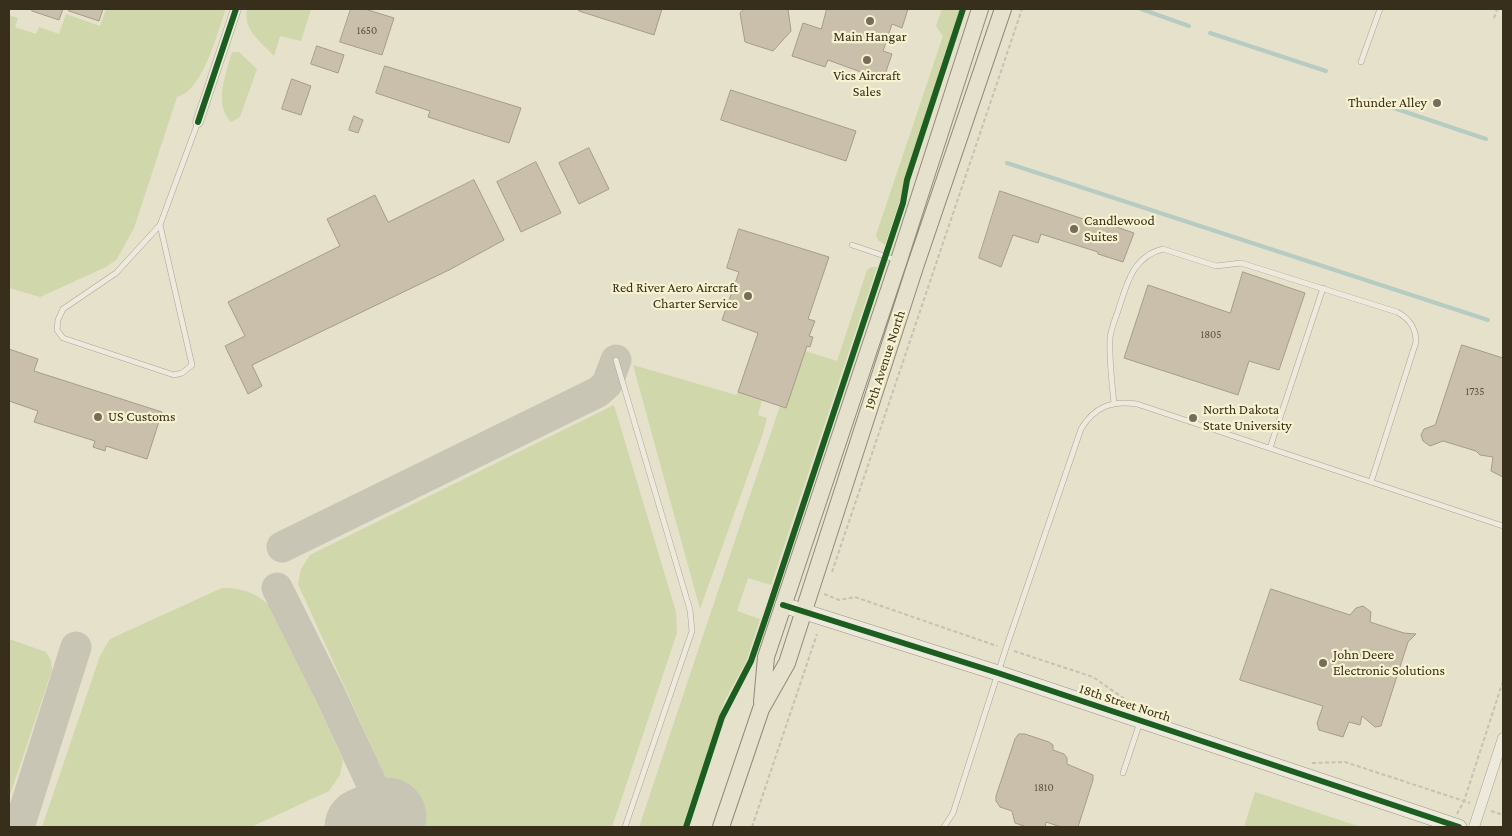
<!DOCTYPE html>
<html>
<head>
<meta charset="utf-8">
<style>
  body { margin:0 }
  #map { position:relative; width:1512px; height:836px; overflow:hidden; background:#e5e1ca; font-family:"Crimson Pro",serif }
  canvas { display:block }
  .frame { position:absolute; inset:0; border:10px solid #382e1c; pointer-events:none }
</style>
</head>
<body>
<div id="map">
<canvas width="1512" height="836"></canvas>
<div class="frame"></div>
</div>
<script>
const c = document.querySelector('canvas').getContext('2d');
c.lineJoin = 'round';
function paint(path, color) { c.fillStyle = color; c.fill(path, 'evenodd'); }
function trace(path, color, width, dash) { c.strokeStyle = color; c.lineWidth = width; c.lineCap = dash ? 'butt' : 'round'; c.setLineDash(dash || []); c.stroke(path); }
function drawText(font, color, halo, rows, align = 'center') {
  c.font = font + ' "Crimson Pro",serif'; c.lineWidth = 4.5; c.setLineDash([]); c.textBaseline = 'middle'; c.strokeStyle = halo; c.fillStyle = color; for (const [text, x, y, turn = 0] of rows) {
    c.save(); c.translate(x, y); c.rotate((+turn || 0) * Math.PI / 180); c.textAlign = isNaN(turn) ? turn : align; if (halo) c.strokeText(text, 0, 0); c.fillText(text, 0, 0); c.restore();
  }
}
paint(new Path2D(`
  M106,9H226C217,32 203,91 177,97L134,228L117,259L106,267L40,297L9,288V15L18,18L15,27L36,34L39,27L59,34L66,14L100,26Z
  M247,9H311L301,41L280,36L274,56C261,42 243,30 247,9Z
  M942,9H964L885,245L878,240L876,235L943,36L936,26Z
  M232,52H239L257,69L240,117L231,122C213,103 226,75 232,52Z
  M872,267H877L771,585L748,578L737,611L760,619L746,662L725,700L682,827H639L799,349L837,361L867,270Z
  M633,365L736,395L738,392L762,400L758,415L767,418L763,433L700,609Z
  M614,405L676,612L677,633L612,827H408L298,584L301,569L310,555Z
  M222,588C245,588 260,594 275,612L343,760L340,775L329,791L251,827H42L100,656L110,639Z
  M9,639L46,652L51,661L52,670L9,798Z
  M1255,792L1361,827H1244Z`), '#d0d7ab');
trace(new Path2D(`
  M1141,9L1189,26
  M1210,33L1326,71
  M1370,100L1486,139
  M1007,163L1488,320`), '#b6cbc1', 4);
trace(new Path2D(`
  M282,547L598,392L607,384L616,360
  M277,588L329,692L387,817
  M19,827L76,647`), '#c8c5b4', 31);
trace(new Path2D(`
  M364,827L387,817`), '#c8c5b4', 79);
const building = new Path2D(`
  M32,9H63L59,20L32,11Z
  M69,9H103L99,21L69,11Z
  M351,9H365L394,18L382,55L340,42Z
  M579,9H662L654,35L579,11Z
  M745,9H788L791,31L773,51L745,42L740,13Z
  M827,9H908L902,28L892,24L883,51L892,54L883,80L828,60L825,67L792,56L803,23L821,29Z
  M317,46L344,55L338,73L311,64Z
  M385,66L521,108L509,143L428,117L430,111L376,93Z
  M292,79L311,86L301,115L282,109Z
  M731,90L856,131L846,161L721,120Z
  M354,116L363,120L358,133L349,130Z
  M589,148L609,189L579,204L559,163Z
  M536,162L561,213L521,232L497,182Z
  M474,180L504,240L449,270L252,365L262,386L248,394L225,346L245,336L228,302L340,246L327,219L375,195L388,222Z
  M1000,191L1107,227L1108,224L1134,233L1123,262L1098,254V252L1041,234L1038,243L1013,235L1001,267L979,258Z
  M739,229L829,257L808,319L815,321L809,336L813,337L810,347L807,346L786,408L738,392L758,333L722,320L739,272L727,268Z
  M1243,272L1305,293L1279,370L1249,361L1238,395L1124,358L1148,285L1230,313Z
  M1462,345L1503,358V477L1491,471L1493,457L1480,455L1476,451L1443,441L1430,446L1423,441L1421,435L1424,429L1435,425Z
  M9,349L38,359L34,371L162,412L147,459L106,446L105,451L93,447L95,441L34,422L38,411L9,401Z
  M1271,589L1350,615L1356,608L1363,606L1371,612L1370,622L1404,633L1416,634L1408,642L1381,726L1375,727L1362,716L1360,725L1349,722L1343,737L1319,730L1317,723L1323,706L1240,680Z
  M1019,734H1025L1049,742L1053,745V750L1064,754L1067,758V764L1093,775V780L1078,827H1061L1046,822L1045,827H1027L1015,823L1012,811L1000,807L996,801V796L1015,739Z`);
paint(building, '#c9bfab');
trace(building, '#a59c8a', 1);
const lane = new Path2D(`
  M1361,62L1380,9
  M160,225L192,365L182,373L174,375L63,338L57,330L58,320L63,309L116,273L160,225L198,122
  M852,245L896,260
  M616,360L690,610L692,631L625,827
  M1114,404C1112,382 1109,360 1110,338C1111,328 1116,317 1119,308C1127,282 1134,256 1163,249L1216,266L1241,263L1397,312C1410,319 1416,328 1416,342L1371,482
  M1270,448L1323,288
  M1123,773L1140,722
  M944,827L953,813L1006,648L1081,429C1094,407 1112,400 1137,404L1503,526`);
const street = new Path2D(`
  M198,122L236,9
  M1474,827L1503,738`);
const secondary = new Path2D(`
  M783,605L998,673L1459,827`);
const primary = new Path2D(`
  M762,702L766,657L899,260L980,9
  M721,827L761,709L787,663L915,267L1003,9`);
trace(lane, '#aaa594', 6);
trace(street, '#aaa594', 11);
trace(secondary, '#999484', 16);
trace(primary, '#8f8a7a', 18);
trace(new Path2D(`
  M1494,18L1497,9
  M832,572L1022,9
  M824,594L839,600L855,597L997,646
  M1014,651L1093,677L1129,702
  M1312,763L1345,762L1470,803
  M1491,811L1503,815
  M1457,814L1464,801L1503,681
  M752,827L817,634`), '#c5c2b4', 2, [4, 2.5]);
trace(lane, '#edeadd', 5);
trace(street, '#edeadd', 10);
trace(secondary, '#edeadd', 15);
trace(primary, '#e5e1cd', 16);
trace(new Path2D(`
  M198,122L236,9
  M783,605L998,673L1459,827
  M686,827L722,717L751,661L769,608L903,203L907,180L963,9`), '#1b5e20', 6);
for (const [x, y, r, color] of [
  [870,21,5,"#756d59"],
  [867,60,5,"#756d59"],
  [1437,103,5,"#756d59"],
  [1074,229,5,"#756d59"],
  [748,296,5,"#756d59"],
  [98,417,5,"#756d59"],
  [1193,418,5,"#756d59"],
  [1323,663,5,"#756d59"]
]) { const dot = new Path2D(); dot.arc(x, y, r, 0, 2 * Math.PI); c.fillStyle = color; c.fill(dot); trace(dot, '#f7f2cf', 2); }
drawText('11px', '#5c5240', null, [
  ["1650",367,31],
  ["1805",1211,335],
  ["1735",1475,392],
  ["1810",1044,788]
]);
drawText('14px', '#382e1c', '#f7f2cf', [
  ["Main Hangar",870,37,"center"],
  ["Vics Aircraft",867,76,"center"],
  ["Sales",867,92,"center"],
  ["Thunder Alley",1427,103,"right"],
  ["Candlewood",1084,221],
  ["Suites",1084,237],
  ["Red River Aero Aircraft",738,288,"right"],
  ["Charter Service",738,304,"right"],
  ["North Dakota",1203,410],
  ["State University",1203,426],
  ["US Customs",108,417],
  ["John Deere",1333,655],
  ["Electronic Solutions",1333,671]
], 'left');
drawText('14px', '#382e1c', '#f7f2cf', [
  ["19th Avenue North",885,360,-72],
  ["18th Street North",1125,703,18]
]);
</script>
</body>
</html>
